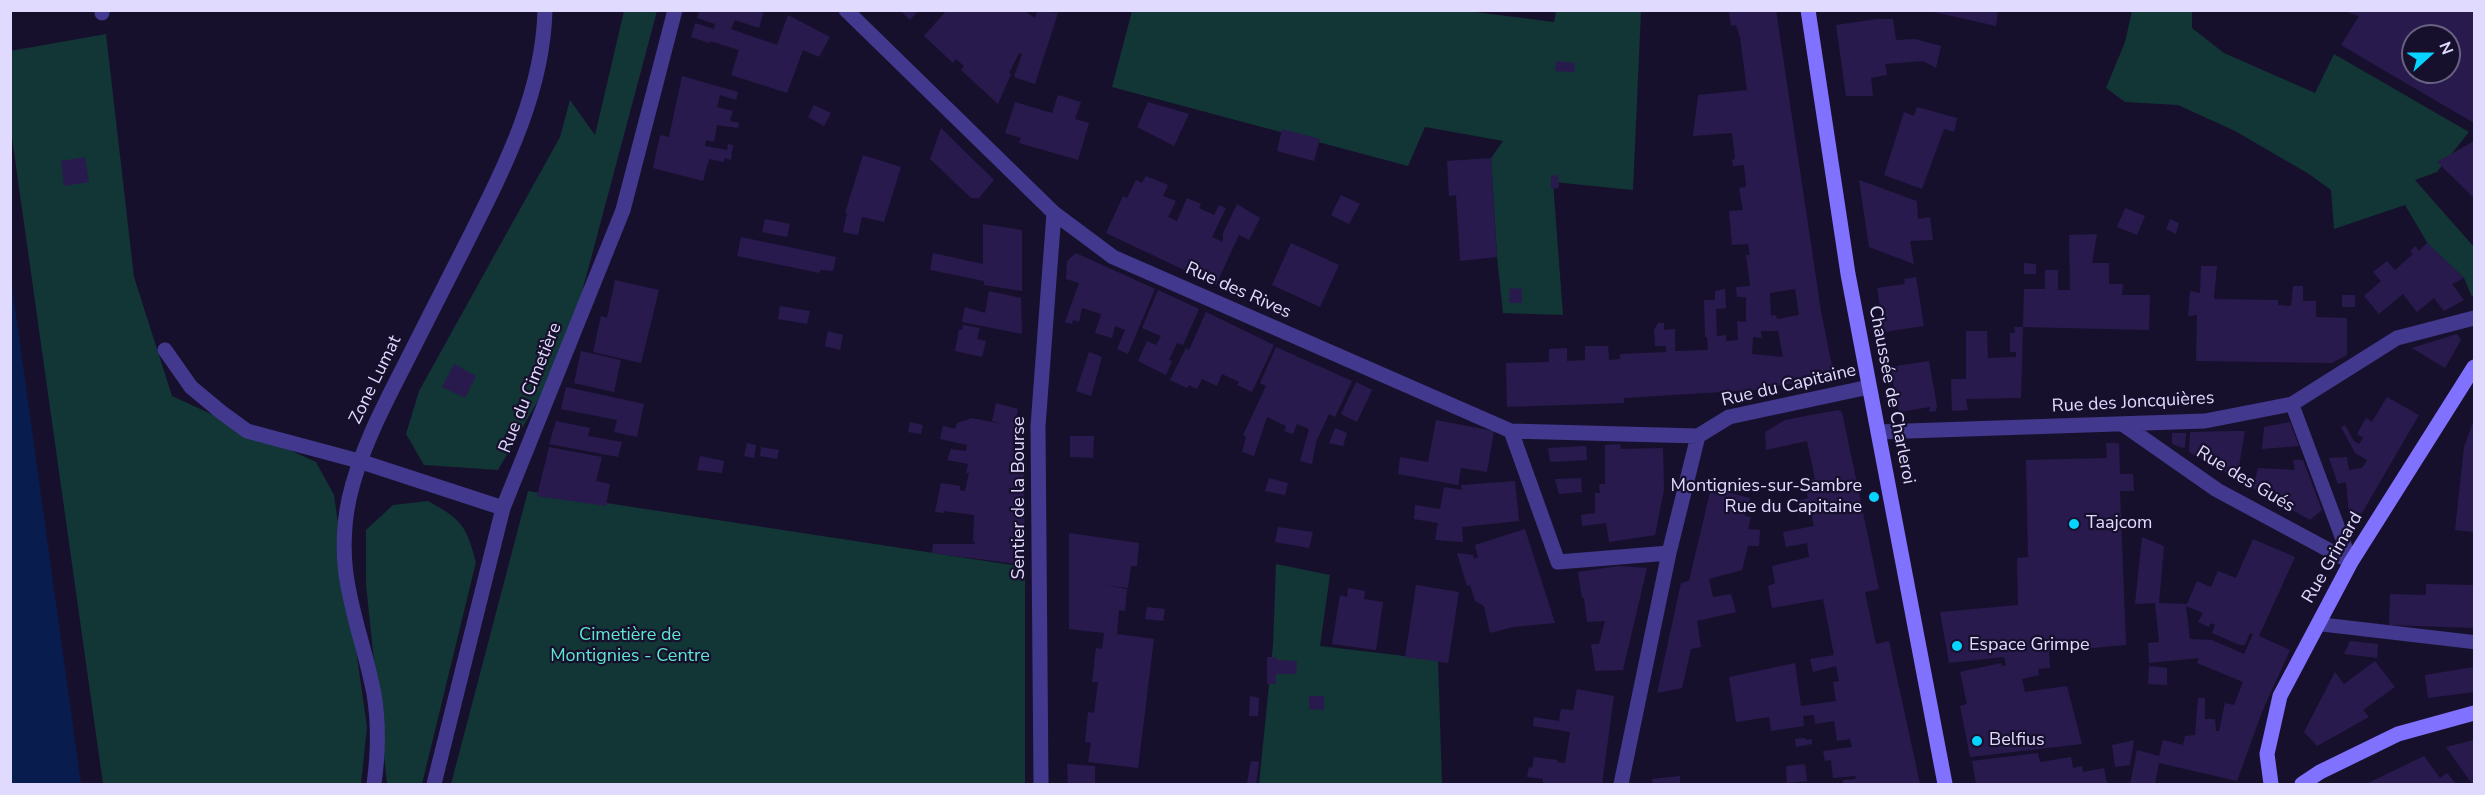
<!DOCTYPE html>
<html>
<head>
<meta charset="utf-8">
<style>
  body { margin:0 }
  #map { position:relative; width:2485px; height:795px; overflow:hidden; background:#17102c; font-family:"Nunito Sans",sans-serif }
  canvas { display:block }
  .frame { position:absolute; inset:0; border:12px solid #e1daff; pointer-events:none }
  .north { position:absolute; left:2401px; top:24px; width:60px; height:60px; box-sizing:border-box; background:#17102c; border:2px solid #686180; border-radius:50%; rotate:69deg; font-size:16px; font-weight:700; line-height:24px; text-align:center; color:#e1daff }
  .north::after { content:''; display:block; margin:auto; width:21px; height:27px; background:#06d3ff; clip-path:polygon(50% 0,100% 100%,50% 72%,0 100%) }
</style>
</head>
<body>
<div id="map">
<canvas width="2485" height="795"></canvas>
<div class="frame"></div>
<div class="north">N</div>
</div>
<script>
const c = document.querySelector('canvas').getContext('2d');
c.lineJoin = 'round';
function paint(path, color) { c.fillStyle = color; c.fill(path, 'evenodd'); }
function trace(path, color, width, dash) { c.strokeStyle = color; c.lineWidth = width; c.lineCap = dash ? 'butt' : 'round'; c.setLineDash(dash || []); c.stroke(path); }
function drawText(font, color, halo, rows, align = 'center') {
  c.font = font + ' "Nunito Sans",sans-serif'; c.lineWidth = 4.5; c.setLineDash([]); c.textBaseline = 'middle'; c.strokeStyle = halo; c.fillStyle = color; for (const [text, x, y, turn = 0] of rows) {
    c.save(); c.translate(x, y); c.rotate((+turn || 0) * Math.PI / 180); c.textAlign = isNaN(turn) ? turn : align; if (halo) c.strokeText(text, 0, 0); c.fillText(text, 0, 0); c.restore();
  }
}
paint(new Path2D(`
  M1459,10L1554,22L1556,11H1641L1633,190L1553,182L1563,315L1503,313L1497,257L1491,158L1503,141L1425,127L1408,166L1112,87L1132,11Z
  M624,11H657L566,352L498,470L424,465L406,434L419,391L560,137L570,100L595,135Z
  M2132,11H2192V28L2224,53L2315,93L2334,54L2469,132L2437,172L2415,180L2474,247V295L2472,297L2464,278L2428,244L2405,205L2334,229L2331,190L2309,174L2235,131L2178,105L2125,102L2106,88L2125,42Z
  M106,34L134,277L172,396L316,462L334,495L367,727L361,784H103L11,131L10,51Z
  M528,491L1025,567V784H451Z
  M428,501C462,520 466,525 476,562L422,784H387L366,585V530L393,505Z
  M1276,564L1330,575L1320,646L1438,660L1442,784H1259L1273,645Z`), '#123536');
paint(new Path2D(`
  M11,279L81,784H11Z`), '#081c4d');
paint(new Path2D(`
  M700,10L764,11L759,28L735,20L731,29L777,45L788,15L830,37L819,57L803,50L787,93L731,75L739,50L710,41L709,43L691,37L695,23L714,29L715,24L697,18Z
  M900,10H919L910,20Z
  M947,10H1023L1035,18L1038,10L1058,13L1035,84L1014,77L1022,54L1019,53L1009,73L1011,74L998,104L961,70L964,66L956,59L953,63L924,36Z
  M1729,10H1776L1821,311L1834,376L1754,390L1624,398V403L1507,407L1506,363L1549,362V349L1567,348V361L1585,360V346H1608L1609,360L1620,359V354L1666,352V346H1655L1654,330L1658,323H1664V330L1675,329V351L1708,350L1707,337H1705L1704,300H1715V291L1725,289L1726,308L1716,309L1717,336L1726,335V341L1738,340L1737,321L1746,322V297H1737L1736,287L1750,286L1746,255H1750L1748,244L1732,245L1729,211L1743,210L1739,188L1746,187L1744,165L1733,166L1732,160L1735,159L1732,133L1693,136L1698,95L1747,90L1740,37L1736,25L1731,26ZM1795,289L1799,315L1777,319L1776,315L1771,316L1770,293ZM1761,331H1778L1783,357L1752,354L1753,337L1762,338Z
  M1925,10H1998L1996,26Z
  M2341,10H2474V123L2341,45L2359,16ZM2413,36H2449V72H2413Z
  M1877,19H1893L1896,40L1915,39L1941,46L1936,68L1923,61L1885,64L1887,75L1871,78L1873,96H1846L1836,25Z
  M1556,61L1575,63L1574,72L1555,71Z
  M682,76L738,92L736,100L720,95L717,107L733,111L730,121L739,123L738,128L717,125L714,142L706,140L705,146L727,150L728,144L733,145L731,160L724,158V162L709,159L703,181L653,168L660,135L669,137Z
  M1058,95L1081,102L1075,119L1089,123L1078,160L1019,143L1021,138L1005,133L1015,102L1052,113Z
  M1148,102L1189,114L1174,146L1137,127Z
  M814,105L831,113L824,126L808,117Z
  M1917,107L1957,118L1954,132L1944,129L1922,189L1884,175L1904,112L1914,116Z
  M941,128L994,180L979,198H971L930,159Z
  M1282,129L1320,139L1314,161L1277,151Z
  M2474,141V198L2437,162Z
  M863,155L901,167L884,222L862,217L858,235L843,232L847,213H845Z
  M85,157L89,182L64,186L61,161Z
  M1491,158L1497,257L1460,261L1456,195L1449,196L1447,161Z
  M1558,175L1559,188L1551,189V176Z
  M1146,176L1168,185L1163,196L1176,201L1168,217L1177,221L1187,198L1201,204L1199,208L1214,215L1219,205L1226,208L1212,237L1223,242V233L1237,204L1260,218L1249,240L1239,235L1216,285L1106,233L1123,196L1127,198L1136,180L1142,183Z
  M1859,180L1917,201L1918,219L1930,217L1933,240L1910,241L1914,264L1869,247Z
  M1341,195L1360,204L1349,224L1331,215Z
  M2125,208L2145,216L2137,235L2117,227Z
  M765,219L790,224L787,237L762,232Z
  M2170,219L2179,223L2176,234L2166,229Z
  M983,224L1022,230V291L984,285V281L930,270L933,253L983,264Z
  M2097,234L2092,263H2109V284H2123L2122,295H2150L2149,330L2023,327L2024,289H2045V270H2058V290H2070L2069,235Z
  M741,237L836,257L833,271L820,270V273L737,256Z
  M1291,243L1339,265L1320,307L1272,285Z
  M2427,243L2464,278L2452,284L2464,300L2444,311L2434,298L2417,312L2403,294L2379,314L2364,296L2381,281L2373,272L2387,261L2395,270L2413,254L2410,251L2415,246L2419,251Z
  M1076,253L1155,289L1128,354L1117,349L1125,330L1115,326L1112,338L1095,333L1101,314L1082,308L1079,322L1073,320L1072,324L1065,322L1079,283L1066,279L1067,261Z
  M2024,263L2036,264V274H2024Z
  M2201,266H2217L2214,299L2278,300V305L2291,306L2293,286H2303V301H2316V317L2347,318V355L2332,363L2196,361L2197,315L2188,316L2190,291L2200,293Z
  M1916,277L1924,326L1884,332L1877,288L1905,284L1904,279Z
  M615,280L659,290L641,363L593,352L601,316L607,318Z
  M1510,288L1522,289V303H1509Z
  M1158,290L1199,309L1183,345L1177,343L1169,360L1172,361L1166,375L1138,361L1147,341L1156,345L1161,336L1142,328Z
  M989,291L1021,298L1022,334L962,322L965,307L985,313Z
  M2342,295H2355V307H2342Z
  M780,306L810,311L807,324L778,319Z
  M1206,312L1274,345L1252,392L1237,385L1239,382L1222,374L1217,386L1202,379L1197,389L1189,385L1187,388L1170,380L1186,348L1189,350Z
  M963,325L980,328L977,339L986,341L982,357L955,351L959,330H962Z
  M2014,327H2023L2021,398L1966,399L1968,410L1952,411L1951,379H1966V331H1987L1988,358L2016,357V352H2010V333H2015Z
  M828,331L843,335L840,350L825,346Z
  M2457,334L2461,340L2445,368L2412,348Z
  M1276,347L1352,381L1335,417L1329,414L1316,442L1312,464L1300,461L1309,429L1297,424L1293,434L1284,431L1286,426L1267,417L1254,456L1242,452L1246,437L1243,435L1266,386L1260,383Z
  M581,351L621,360L614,392L574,383Z
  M1089,352L1102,357L1091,396L1076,391Z
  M1929,361L1937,406L1936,411L1929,412L1930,407L1899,412L1890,367Z
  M454,364L476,376L465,398L442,387Z
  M1356,382L1372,390L1357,422L1341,414Z
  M566,387L644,404L637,437L614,432L617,420L561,409Z
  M2387,397L2419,415L2362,513L2349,515L2346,482L2338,484L2329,458L2347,457L2349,470L2362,468L2367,460L2355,453L2341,427L2345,425L2354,441L2359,444L2363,438L2357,434L2366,418L2372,422Z
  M996,403L1018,409L1014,427L1023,429L1025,565L932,553L933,544H975V542H973L974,515L944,511V513L935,512L941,483L960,486V490L965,491L969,473H966L968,464L947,460L951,449L966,451L967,445L940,439L943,426L955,429L957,423L972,418L1001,424L992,421Z
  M1838,410L1842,412L1879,589L1865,592L1876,644L1889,641L1920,784H1843V780L1856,779L1855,776L1833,778L1831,760L1825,761L1823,751L1852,747L1850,739L1837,741L1834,721L1815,724L1814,715L1803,716L1804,726L1771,731L1769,717L1736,722L1729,677L1795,663L1801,706L1836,701L1833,682L1839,681L1836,666L1813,672L1810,659L1834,655L1823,599L1772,608L1768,586L1775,583L1772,566L1809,557L1807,543L1786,547L1783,532L1814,526L1811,512L1799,515L1797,501L1808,498L1804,481L1815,479L1807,441L1766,450L1765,432L1785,420Z
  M1436,420L1494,431L1487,472L1461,468L1458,485L1398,474L1400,457L1428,462Z
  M2474,420V532L2455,530L2464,447Z
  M556,421L590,428L588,436L622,442L618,457L549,444Z
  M910,422L923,425L921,434L908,432Z
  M2290,422L2299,446L2262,449L2264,427Z
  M1335,428L1347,433L1343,446L1329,443Z
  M2233,431H2245L2237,478L2189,452L2190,432Z
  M2172,433H2186L2185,447L2183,448L2172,444Z
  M1070,436H1094L1093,458L1070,457Z
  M747,443L756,445L754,458L744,456Z
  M2106,443H2119L2120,474H2133L2134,491H2120L2126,645L2049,652L2050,668L2038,669L2039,675L2022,679L2025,692L2067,686L2082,744L1970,757L1960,706L1967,704L1960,672L2001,663L2002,666L2006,665L2004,657L1949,663L1940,612L2018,605L2017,558L2028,557L2026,460L2107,458Z
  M1620,444L1621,449L1663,448L1664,490L1655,535L1609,542L1606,523L1582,526L1581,515L1595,513V493H1600L1599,484H1605V445Z
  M1586,446L1587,460L1550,462L1548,448Z
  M549,447L602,457L596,481L610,484L606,506L537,496Z
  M761,447L779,450L777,459L760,456Z
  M700,456L724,461L722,473L697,470Z
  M2293,460H2303L2322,510L2310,520L2253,488L2258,468L2295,470Z
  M1269,478L1288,483L1285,495L1265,491Z
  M1581,478L1582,492L1559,494L1555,479Z
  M1515,481L1519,521L1462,527L1463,542L1435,540L1438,523L1414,519L1415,505L1440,509L1444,487L1462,490L1461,485Z
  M1711,488L1750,498L1745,516L1751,517L1748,529L1760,530L1759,546H1748L1742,570L1709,579L1713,597L1731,594L1736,612L1697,621L1701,647L1691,649L1682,688L1657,693L1681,583L1689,581Z
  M1278,527L1313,532L1309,548L1275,542Z
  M1525,529L1555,623L1513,627L1490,633L1484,606L1475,601L1470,585L1467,586L1457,553L1473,555L1474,559L1478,557L1475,545Z
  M1069,533L1139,543L1137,566H1131L1128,588L1104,585L1127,589L1125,611L1119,610L1117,634L1154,639L1138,768L1088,762L1091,743L1085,742L1088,712L1094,713L1098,682H1092L1096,648L1102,649L1104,633L1069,629Z
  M2142,537L2164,546L2159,603L2187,604L2197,581L2211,587L2218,571L2236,578L2253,539L2295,557L2259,636L2290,650L2262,712L2237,781L2159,763L2155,784H2130L2137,750L2159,756L2163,740L2183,745L2185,736L2195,735L2198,698H2205V719H2215L2216,731H2219L2225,703L2234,705L2243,682L2197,663L2199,658L2149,663L2148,643L2159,642L2155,603L2135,604ZM2186,606L2203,613L2198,622L2209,627L2211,623L2215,625L2212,633L2240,645H2245L2250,633L2253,634L2244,654L2212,640L2190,639Z
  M1618,566L1647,568L1623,670L1595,671L1591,644H1599L1605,621L1587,622L1584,598H1582L1578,572Z
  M2426,584L2474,585V628L2389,625L2390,594L2426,595Z
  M1416,585L1459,592L1448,663L1405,657Z
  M1348,588L1365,591L1364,599L1383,602L1376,650L1332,644L1340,595L1347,597Z
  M1147,607L1165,609L1163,621L1145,619Z
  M2350,641L2378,644L2377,658L2344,654Z
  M1267,657H1276L1278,660L1297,661L1296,674H1276V684H1267Z
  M2375,661L2395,687L2363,710L2369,717L2317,746L2304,732L2335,672L2344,684Z
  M2149,666L2167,668V685L2148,684Z
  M2474,667V692L2428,698L2425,675Z
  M1577,689L1614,696L1602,784H1543V779L1527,777L1529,767L1532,768L1534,757L1558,760L1557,762L1565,763L1570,732L1533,726L1534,717L1559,721L1561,709L1573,710Z
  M1250,696L1259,698L1258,716H1249Z
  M1309,696H1324V710L1309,709Z
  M1805,738L1806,740L1812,739V744L1796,747L1795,739Z
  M2134,740L2130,765L2115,767L2112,745Z
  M2474,740V784H2472L2446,747Z
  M2038,753L2040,762L2071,757L2073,768L2082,766L2083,772L2104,768L2107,784H1976L1972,761Z
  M2424,756L2440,778L2447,773L2456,784H2366Z
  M1251,761L1259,762L1256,784L1247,783Z
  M1067,764L1095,766V784H1068Z
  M1805,764L1807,781L1787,783L1786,766Z
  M1680,776V784H1653L1652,779Z`), '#291a4e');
trace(new Path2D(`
  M2292,404L2351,562
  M2318,624L2473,642`), '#42388d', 14);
trace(new Path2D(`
  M102,10V13
  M846,10L1054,213L1113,257L1511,431L1698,436
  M165,350L191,387L221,412L247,431L359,461L503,508
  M2124,425L2217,490L2351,562
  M1511,431L1558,562L1669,553
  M1878,432L2205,421L2292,404L2397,338L2474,318
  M374,784C378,755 379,724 374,694C360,622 333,576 349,499C359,454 381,411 402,370C424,326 446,283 468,240C504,168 543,93 545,10
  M434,784L503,508L623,210L675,10
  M1041,784L1038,426L1054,213
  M1621,784L1669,553L1698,436L1729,417L1869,387`), '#42388d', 15);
trace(new Path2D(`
  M1808,10L1848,274L1945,784
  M2271,784L2267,754L2280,696L2351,562L2474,367
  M2302,784L2320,772L2398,734L2474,713`), '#8071ff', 15);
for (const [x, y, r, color] of [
  [1874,497,6,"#06d3ff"],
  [2074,524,6,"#06d3ff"],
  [1957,646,6,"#06d3ff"],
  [1977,741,6,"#06d3ff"]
]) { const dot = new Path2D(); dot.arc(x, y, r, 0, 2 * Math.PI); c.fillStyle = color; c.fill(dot); trace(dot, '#17102c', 2); }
drawText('18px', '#e1daff', '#17102c', [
  ["Rue des Rives",1238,291,24],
  ["Zone Lumat",376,380,-64],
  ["Rue du Capitaine",1789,386,-13],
  ["Rue du Cimetière",531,388,-68],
  ["Chaussée de Charleroi",1891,395,79],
  ["Rue des Joncquières",2133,403,-3],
  ["Rue des Gués",2245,480,31],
  ["Sentier de la Bourse",1020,498,-90],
  ["Rue Grimard",2333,558,-60]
]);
drawText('18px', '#e1daff', '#17102c', [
  ["Montignies-sur-Sambre",1862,487,"right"],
  ["Rue du Capitaine",1862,508,"right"],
  ["Taajcom",2086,524],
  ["Espace Grimpe",1969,646],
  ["Belfius",1989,741]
], 'left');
drawText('18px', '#5ee7d0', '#17102c', [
  ["Cimetière de",630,636],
  ["Montignies - Centre",630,657]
]);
</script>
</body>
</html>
